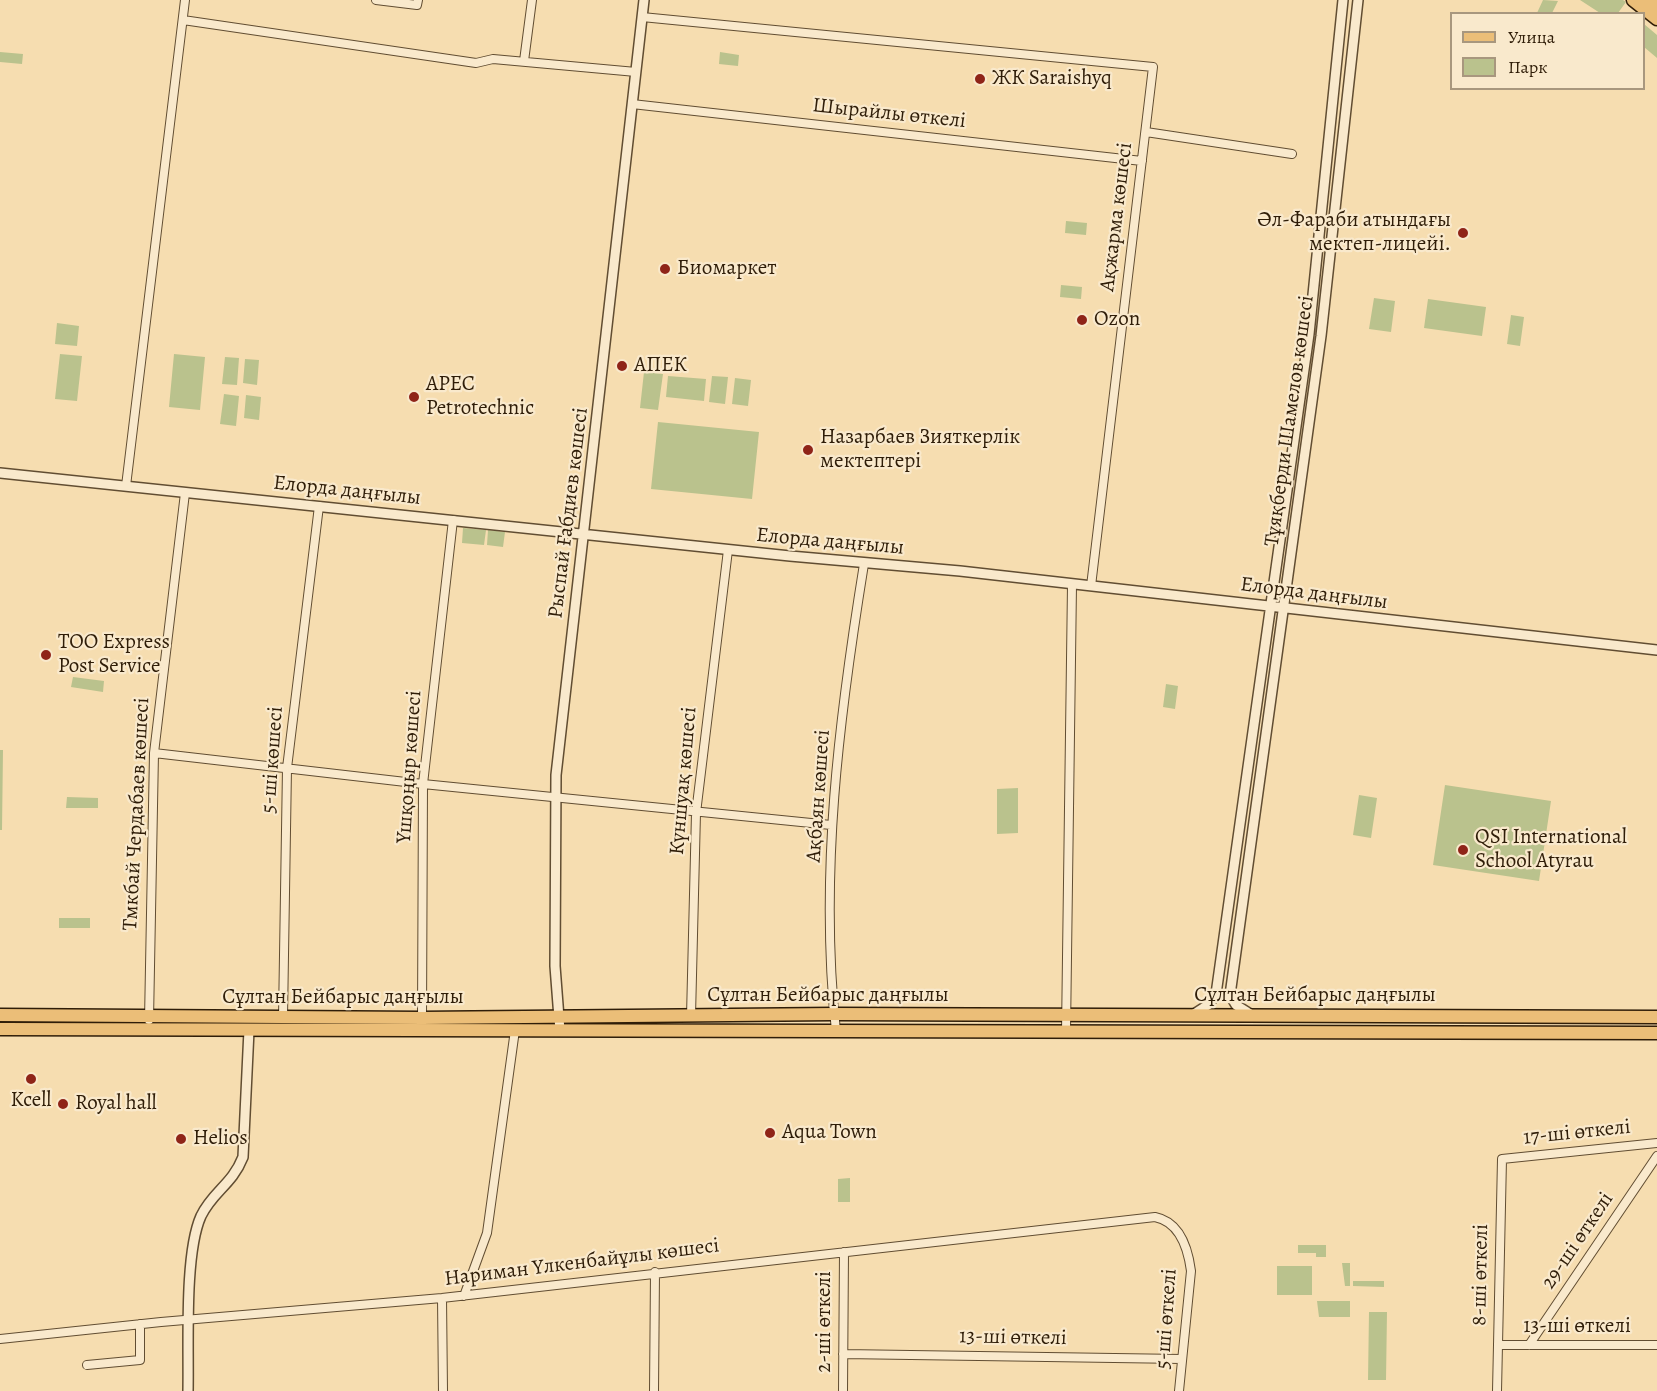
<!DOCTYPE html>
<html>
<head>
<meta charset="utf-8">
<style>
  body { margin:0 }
  #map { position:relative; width:1657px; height:1391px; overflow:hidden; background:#f6ddb0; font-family:Alegreya,serif }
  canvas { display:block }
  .legend { position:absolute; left:1450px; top:12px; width:195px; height:78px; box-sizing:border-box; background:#f9e9cc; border:2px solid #a8977e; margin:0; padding:8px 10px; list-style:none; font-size:18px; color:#2f1d08 }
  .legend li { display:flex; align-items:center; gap:12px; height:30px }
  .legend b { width:30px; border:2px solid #a8977e }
</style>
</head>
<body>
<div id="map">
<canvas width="1657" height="1391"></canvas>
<ul class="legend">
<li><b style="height:8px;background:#ebbe78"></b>Улица</li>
<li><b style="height:16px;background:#bac28d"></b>Парк</li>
</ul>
</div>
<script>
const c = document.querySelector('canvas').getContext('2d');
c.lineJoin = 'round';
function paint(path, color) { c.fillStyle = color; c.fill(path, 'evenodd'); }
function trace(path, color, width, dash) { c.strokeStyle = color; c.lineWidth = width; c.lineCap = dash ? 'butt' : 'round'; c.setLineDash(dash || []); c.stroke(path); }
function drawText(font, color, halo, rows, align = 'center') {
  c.font = font + ' Alegreya,serif'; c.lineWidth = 4.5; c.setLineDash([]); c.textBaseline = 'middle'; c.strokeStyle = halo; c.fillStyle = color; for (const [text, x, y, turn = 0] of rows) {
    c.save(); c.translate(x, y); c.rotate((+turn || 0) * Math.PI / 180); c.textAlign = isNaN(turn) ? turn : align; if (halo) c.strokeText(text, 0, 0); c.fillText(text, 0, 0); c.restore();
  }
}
paint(new Path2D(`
  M1543,0L1558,1L1552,13H1537Z
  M1580,0H1623L1626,2L1618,13H1600Z
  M1644,24L1657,35V58L1644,47Z
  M0,52L23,54L22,64L0,62Z
  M720,52L739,55L738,66L719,64Z
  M1066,221L1087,223L1086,235L1065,233Z
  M1061,285L1082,287L1081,299L1060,297Z
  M1374,298L1395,301L1391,332L1369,329Z
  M1428,299L1486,307L1482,336L1424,328Z
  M1511,315L1524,317L1520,346L1507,344Z
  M57,323L79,326L77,346L55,344Z
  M60,354L82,356L77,401L55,399Z
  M174,354L205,357L200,410L169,407Z
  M225,357L239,358L237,385L222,384Z
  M245,359L259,360L257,385L243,383Z
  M644,372L663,374L658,410L640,408Z
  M668,376L706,379L704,401L666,397Z
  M712,376L728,377L725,404L709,402Z
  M735,378L751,380L748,406L732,404Z
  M224,394L239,396L236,426L220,424Z
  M246,395L261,397L259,420L244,418Z
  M658,422L759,432L752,499L651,489Z
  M463,528L486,530L484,545L462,543Z
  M488,530L505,532L503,547L487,545Z
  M73,677L104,681L103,692L71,687Z
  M1166,684L1178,686L1175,709L1163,707Z
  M0,750H3L2,830H0Z
  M1445,785L1551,801L1539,881L1433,865Z
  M1018,788V833L997,834V789Z
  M1359,795L1377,798L1371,838L1353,835Z
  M67,797L98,798V808H66Z
  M59,918H90V928H59Z
  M850,1178V1202H838V1179Z
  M1298,1245H1326V1257H1316V1253H1298Z
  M1342,1263H1350V1286H1345Z
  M1277,1266H1312V1295H1277Z
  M1353,1281H1384V1287L1353,1286Z
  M1317,1301H1350V1317H1319Z
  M1369,1312H1387L1386,1380H1368Z`), '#bac28d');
const minor = new Path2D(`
  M376,0L417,5L418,0
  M642,17L1153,67L1091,586
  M183,20L476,63L493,59L636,72
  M524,61L532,0
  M632,104L1142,161
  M1146,132L1292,154
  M126,486L185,0
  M154,753L423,784L831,825
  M691,1016L696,813L728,550
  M283,1017L287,768L319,506
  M422,1018L423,784L453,520
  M149,1020L154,753L185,493
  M836,1031C819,875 839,718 864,564
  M1066,1031L1072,585
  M464,1296L487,1233L515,1030
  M442,1298L443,1391
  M0,1339L161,1322L442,1298L1155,1217C1180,1222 1188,1248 1191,1271L1179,1391
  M1498,1345H1657
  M1529,1345L1657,1156
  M843,1354L1182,1359
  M87,1365L140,1360V1324
  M654,1391L655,1272
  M843,1391L844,1252
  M1497,1391L1502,1159L1657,1143`);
const tertiary = new Path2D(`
  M0,473L790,556L960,571L1657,650
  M1194,1014L1208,1005L1216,994L1309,334L1343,0
  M1252,1015L1236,1005L1230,995L1321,336L1358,0
  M560,1031L555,966L556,775L644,0
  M188,1391C189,1347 184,1254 201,1216C213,1191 232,1185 243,1157L249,1030`);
const primary = new Path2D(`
  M1633,0L1657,19
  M1648,0L1657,8
  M0,1015L422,1018L834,1014L1657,1017
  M0,1029L1657,1033`);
trace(minor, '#614d32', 10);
trace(tertiary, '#614d32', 12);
trace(primary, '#2f1d08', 15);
trace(minor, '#f9e9cc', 8);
trace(tertiary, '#f9e9cc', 9);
trace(primary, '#ebbe78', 12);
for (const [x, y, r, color] of [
  [980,79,6,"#8f2418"],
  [1463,233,6,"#8f2418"],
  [665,269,6,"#8f2418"],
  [1082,320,6,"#8f2418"],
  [622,366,6,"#8f2418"],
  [414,397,6,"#8f2418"],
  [808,450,6,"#8f2418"],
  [46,655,6,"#8f2418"],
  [1463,850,6,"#8f2418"],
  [31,1079,6,"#8f2418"],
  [63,1104,6,"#8f2418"],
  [770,1133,6,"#8f2418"],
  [181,1139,6,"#8f2418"]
]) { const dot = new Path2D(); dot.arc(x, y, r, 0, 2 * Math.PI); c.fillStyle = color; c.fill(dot); trace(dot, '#f9e9cc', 2); }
drawText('21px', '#2f1d08', '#f9e9cc', [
  ["ЖК Saraishyq",992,79],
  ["Әл-Фараби атындағы",1451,221,"right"],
  ["мектеп-лицейі.",1451,245,"right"],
  ["Биомаркет",677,269],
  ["Ozon",1094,320],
  ["АПЕК",634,366],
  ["APEC",426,385],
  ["Petrotechnic",426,409],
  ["Назарбаев Зияткерлік",820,438],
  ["мектептері",820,462],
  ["ТОО Express",58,643],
  ["Post Service",58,667],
  ["QSI International",1475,838],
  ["School Atyrau",1475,862],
  ["Kcell",31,1101,"center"],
  ["Royal hall",75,1104],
  ["Aqua Town",782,1133],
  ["Helios",193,1139]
], 'left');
drawText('21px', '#2f1d08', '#f9e9cc', [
  ["Шырайлы өткелі",889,114,6],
  ["Ақжарма көшесі",1117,217,-83],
  ["Тұяқберди Шамелов көшесі",1290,421,-82],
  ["Елорда даңғылы",347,491,6],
  ["Рыспай Ғабдиев көшесі",569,513,-83],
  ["Елорда даңғылы",830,542,5],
  ["Елорда даңғылы",1314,594,7],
  ["5-ші көшесі",273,760,-86],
  ["Үшқоңыр көшесі",410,767,-86],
  ["Күншуақ көшесі",684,781,-85],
  ["Ақбаян көшесі",819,796,-86],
  ["Тмкбай Чердабаев көшесі",137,814,-87],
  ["Сұлтан Бейбарыс даңғылы",828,996],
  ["Сұлтан Бейбарыс даңғылы",1315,996],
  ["Сұлтан Бейбарыс даңғылы",343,998],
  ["17-ші өткелі",1577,1133,-6],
  ["29-ші өткелі",1578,1241,-56],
  ["Нариман Үлкенбайұлы көшесі",582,1263,-7],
  ["8-ші өткелі",1481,1275,-89],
  ["5-ші өткелі",1167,1319,-86],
  ["2-ші өткелі",825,1322,-90],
  ["13-ші өткелі",1577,1327],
  ["13-ші өткелі",1013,1338,1]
]);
</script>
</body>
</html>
